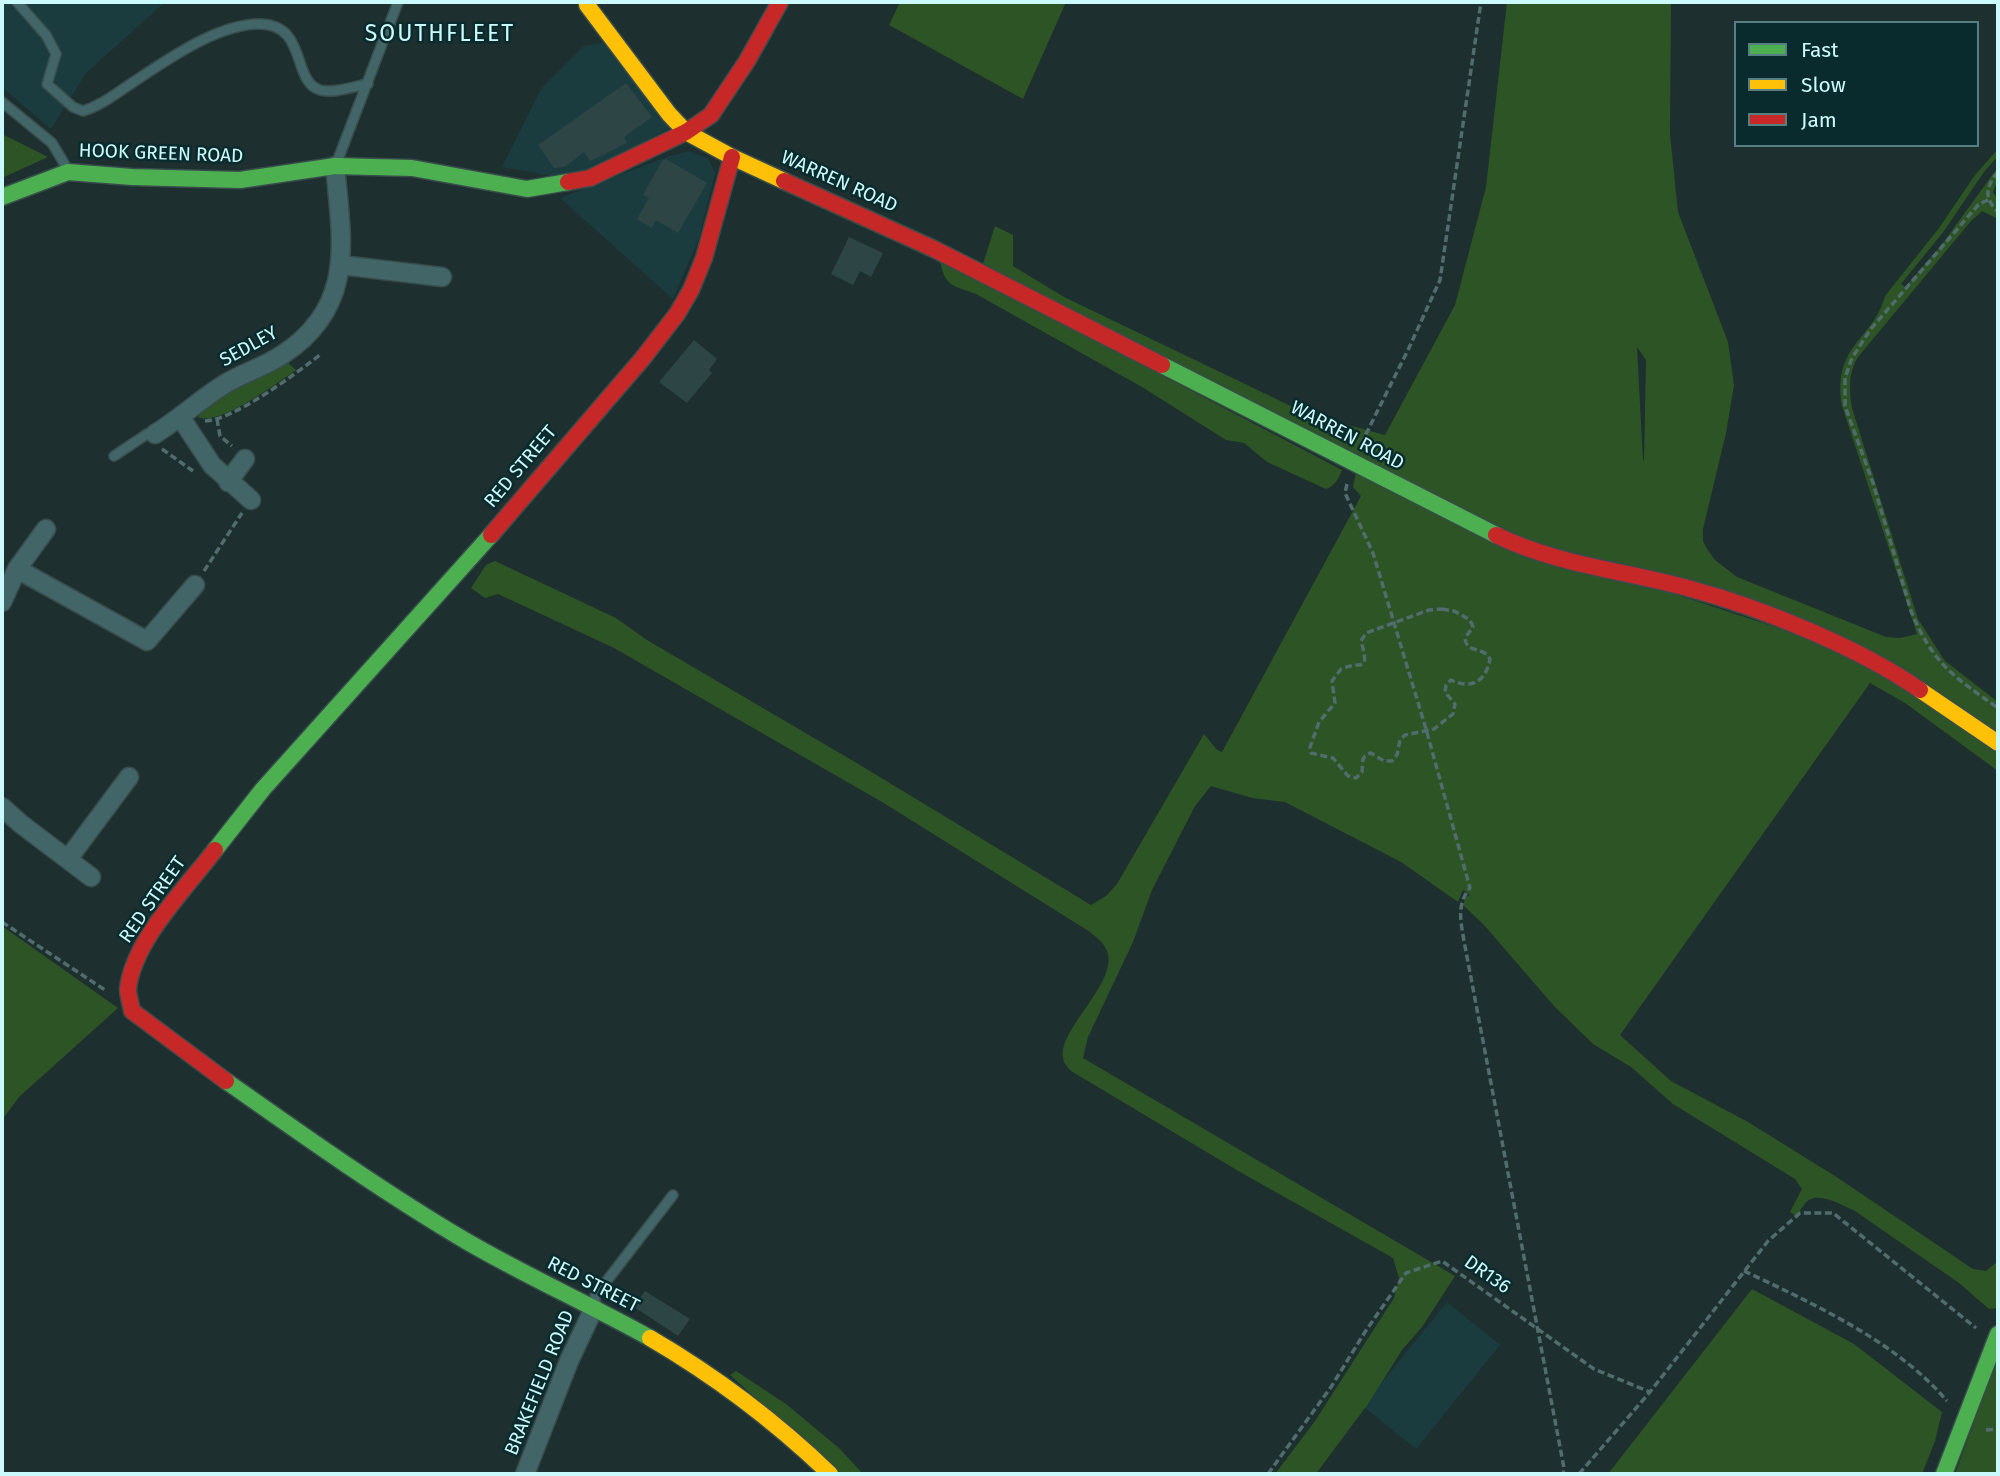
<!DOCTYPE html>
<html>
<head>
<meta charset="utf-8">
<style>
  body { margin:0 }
  #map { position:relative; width:2000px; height:1476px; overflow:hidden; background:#1d2f2f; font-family:"Fira Sans",sans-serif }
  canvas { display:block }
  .frame { position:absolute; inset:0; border:4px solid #cbfafc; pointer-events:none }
  .legend { position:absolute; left:1734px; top:21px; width:245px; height:126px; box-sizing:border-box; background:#0a2b2d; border:2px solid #577e80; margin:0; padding:9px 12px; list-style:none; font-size:21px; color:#cbfafc }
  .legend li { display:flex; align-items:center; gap:14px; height:35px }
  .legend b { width:35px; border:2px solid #577e80 }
</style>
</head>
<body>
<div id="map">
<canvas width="2000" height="1476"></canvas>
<div class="frame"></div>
<ul class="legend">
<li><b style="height:9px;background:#4caf50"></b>Fast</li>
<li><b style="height:9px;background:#ffc107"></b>Slow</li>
<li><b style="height:9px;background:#c62828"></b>Jam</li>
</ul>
</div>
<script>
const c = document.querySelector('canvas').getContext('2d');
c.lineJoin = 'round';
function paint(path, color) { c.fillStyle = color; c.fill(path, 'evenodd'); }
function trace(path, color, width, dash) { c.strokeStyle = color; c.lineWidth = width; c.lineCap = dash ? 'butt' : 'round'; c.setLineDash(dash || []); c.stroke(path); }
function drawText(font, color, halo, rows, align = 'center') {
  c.font = font + ' "Fira Sans",sans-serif'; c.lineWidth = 5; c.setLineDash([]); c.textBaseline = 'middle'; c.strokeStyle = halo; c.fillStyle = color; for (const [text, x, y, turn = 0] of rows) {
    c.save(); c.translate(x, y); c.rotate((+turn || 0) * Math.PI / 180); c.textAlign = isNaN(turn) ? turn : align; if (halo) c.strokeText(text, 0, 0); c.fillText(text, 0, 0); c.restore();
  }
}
paint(new Path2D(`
  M2,2H165L86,73L51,129L2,87Z
  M603,42L670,128L595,168L557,177L502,167L541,89L584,46Z
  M688,151L708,158L715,173L699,238L673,299L560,198L664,158Z
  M1447,1302L1500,1345L1416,1449L1363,1406Z`), '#1a3c3e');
paint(new Path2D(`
  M900,2H1066L1023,99L889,25Z
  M1507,2H1671L1670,134L1678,212L1728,342L1734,385L1726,433L1703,529V541L1707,549L1715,560L1737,577L1886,637L1900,638L1917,634L1842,406C1832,344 1873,341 1885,296L1939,228L1975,175L1998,149V156L1984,172L1944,231L1901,284L1905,287L1940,247L1998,167V179L1993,192L1998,200V219L1982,211L1971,221L1858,357C1848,373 1849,390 1852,408L1918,619L1945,661L1998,702V737L1897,667L1541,550L982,267L995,226L1013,235V266L1064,297L1297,409L1326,419L1385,435L1455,305L1486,187ZM1637,347L1646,360L1644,461L1643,460Z
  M2,134L48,157L2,178Z
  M939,258L1342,470C1339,478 1335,486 1326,489L1267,462L1244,443L1226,440L1142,387L976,294C949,284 946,287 939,258Z
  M287,362L296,370C277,383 219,427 198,417C211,393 263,374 287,362Z
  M1356,472L1526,553L1692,593L1854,657L1998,748V771L1905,703L1870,683L1620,1035L1671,1081L1748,1122L1835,1176L1973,1269L1986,1271L1998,1261V1308L1989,1309L1959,1283L1855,1211C1844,1206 1823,1194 1811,1199C1805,1201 1800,1211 1796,1216L1790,1212L1802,1189L1795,1179L1673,1104L1631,1067L1593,1044L1554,1006L1484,925L1463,905L1466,897L1470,895L1463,890L1458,902L1401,862L1285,802L1252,798L1211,786L1195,806L1152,890L1133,942L1088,1037L1083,1058L1455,1276L1422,1327L1402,1350L1368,1404L1318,1471L1315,1474H1275L1315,1421L1394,1298L1399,1278L1393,1258L1240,1172L1071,1071C1068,1067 1063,1063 1063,1057C1059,1029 1115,985 1108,954C1106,944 1095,936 1087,930L882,802L614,648L498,594L485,598L471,588L486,565L495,561L616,618L647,640L860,765L1091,905L1106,896L1117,884L1204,734L1217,750L1222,752L1361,496L1353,487Z
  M2,926L118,1008L19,1097L2,1120Z
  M1752,1289L1854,1344L1942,1412L1935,1441L1922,1474H1608Z
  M1998,1357V1474H1955Z
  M736,1371L786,1404L839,1448L863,1474H840L730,1375Z`), '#2d5425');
paint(new Path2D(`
  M626,83L652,117L624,137L627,143L590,161L584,152L564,167L554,168L538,145Z
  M666,159L707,183L678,233L656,220L652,228L637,219L649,198L643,195L662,161Z
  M849,237L883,253L871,277L860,271L853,285L831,274Z
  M694,340L717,359L709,370L712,373L687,403L659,382Z
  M645,1291L690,1319L678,1336L634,1307Z`), '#2d4645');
const lane = new Path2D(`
  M17,2L46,35L56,54L47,84L73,107L83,111C100,106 114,95 129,85C164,62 216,24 259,24C308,24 291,81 320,90C334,94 355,86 368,84
  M2,102L52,143L68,170
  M337,162L398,2
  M114,456L147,434H155
  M595,1303V1296L673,1195`);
const street = new Path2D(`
  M341,265L442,277
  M181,418L212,465L251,500
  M155,434C179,419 201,399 225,384C243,373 264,367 282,355C356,307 342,242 335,166
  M228,482L245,459
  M17,569L147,641L195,585
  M2,602L17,569L46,529
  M2,807L21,824L91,877
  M68,859L129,777
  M525,1474L569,1361L594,1308`);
const fast = new Path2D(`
  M2,197L68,172L132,177L240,180L335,166L412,168L527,189L568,182
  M1162,365L1496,535
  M215,850L263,789L491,535
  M226,1081C304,1136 383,1192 466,1241C526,1276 589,1304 650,1338
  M1944,1474L1998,1334`);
const slow = new Path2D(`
  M587,5L669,114L686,132L732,157L784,181
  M1920,690L1998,743
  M650,1338C715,1376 775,1421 830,1474`);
const jam = new Path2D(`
  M784,181L934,249L1162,365
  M568,182L590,178L686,132L711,115L747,61L780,2
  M491,535L643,358L677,314L691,290L704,258L732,157
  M1496,535C1557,565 1627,571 1691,589C1762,608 1860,648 1920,690
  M215,850C186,888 133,941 128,989C128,996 131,1004 132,1011L226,1081`);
trace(lane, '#384c4c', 12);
trace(street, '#384c4c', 21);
trace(fast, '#384c4c', 19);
trace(slow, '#384c4c', 19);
trace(jam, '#384c4c', 19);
trace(new Path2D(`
  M1998,172C1985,188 1984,198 1998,212
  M1988,200L1979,204L1870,330L1852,358L1845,378V406L1873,483L1911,611C1933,664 1953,676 1998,708
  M217,419L220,436L232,446
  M205,421C234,420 295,374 320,355
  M1361,444L1408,350L1440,280L1481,2
  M162,449L193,471
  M1347,484L1345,493L1373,553L1426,729L1470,888C1456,905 1461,922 1464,941L1564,1468L1563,1474
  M204,571L242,513
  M1442,609L1454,611L1470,620L1473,627L1465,638C1466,654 1484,646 1490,659C1486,681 1472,690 1451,680L1446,685L1445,692L1455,704L1453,714L1434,729L1405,735L1400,740L1397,755L1392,761H1384L1371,753C1360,756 1363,763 1362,772L1356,778L1348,776L1333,758L1311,753L1310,747L1319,722L1335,703L1332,681L1341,669C1362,660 1370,674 1361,641L1366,633L1429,610Z
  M2,922L105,990
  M1744,1271C1814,1304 1897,1342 1947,1401
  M1986,1430L1998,1429
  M1268,1474L1331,1387L1365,1332L1406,1273L1442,1261L1594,1369L1650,1392
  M1579,1474L1650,1392L1768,1241L1800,1213H1833L1976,1328`), '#506c6d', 3.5, [7, 3.5]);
trace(lane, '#426667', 9);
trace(street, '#426667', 18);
trace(fast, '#4caf50', 16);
trace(slow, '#ffc107', 16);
trace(jam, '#c62828', 16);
drawText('19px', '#cbfafc', '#0a2b2d', [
  ["HOOK GREEN ROAD",161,154,2],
  ["WARREN ROAD",839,182,24],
  ["SEDLEY",249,347,-29],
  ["WARREN ROAD",1347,436,28],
  ["RED STREET",521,467,-50],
  ["RED STREET",153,900,-55],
  ["DR136",1487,1275,35],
  ["RED STREET",593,1285,27],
  ["BRAKEFIELD ROAD",540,1383,-68]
]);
c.letterSpacing = '2px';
drawText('23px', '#cbfafc', '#0a2b2d', [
  ["SOUTHFLEET",440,35]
]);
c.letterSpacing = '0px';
</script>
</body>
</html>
